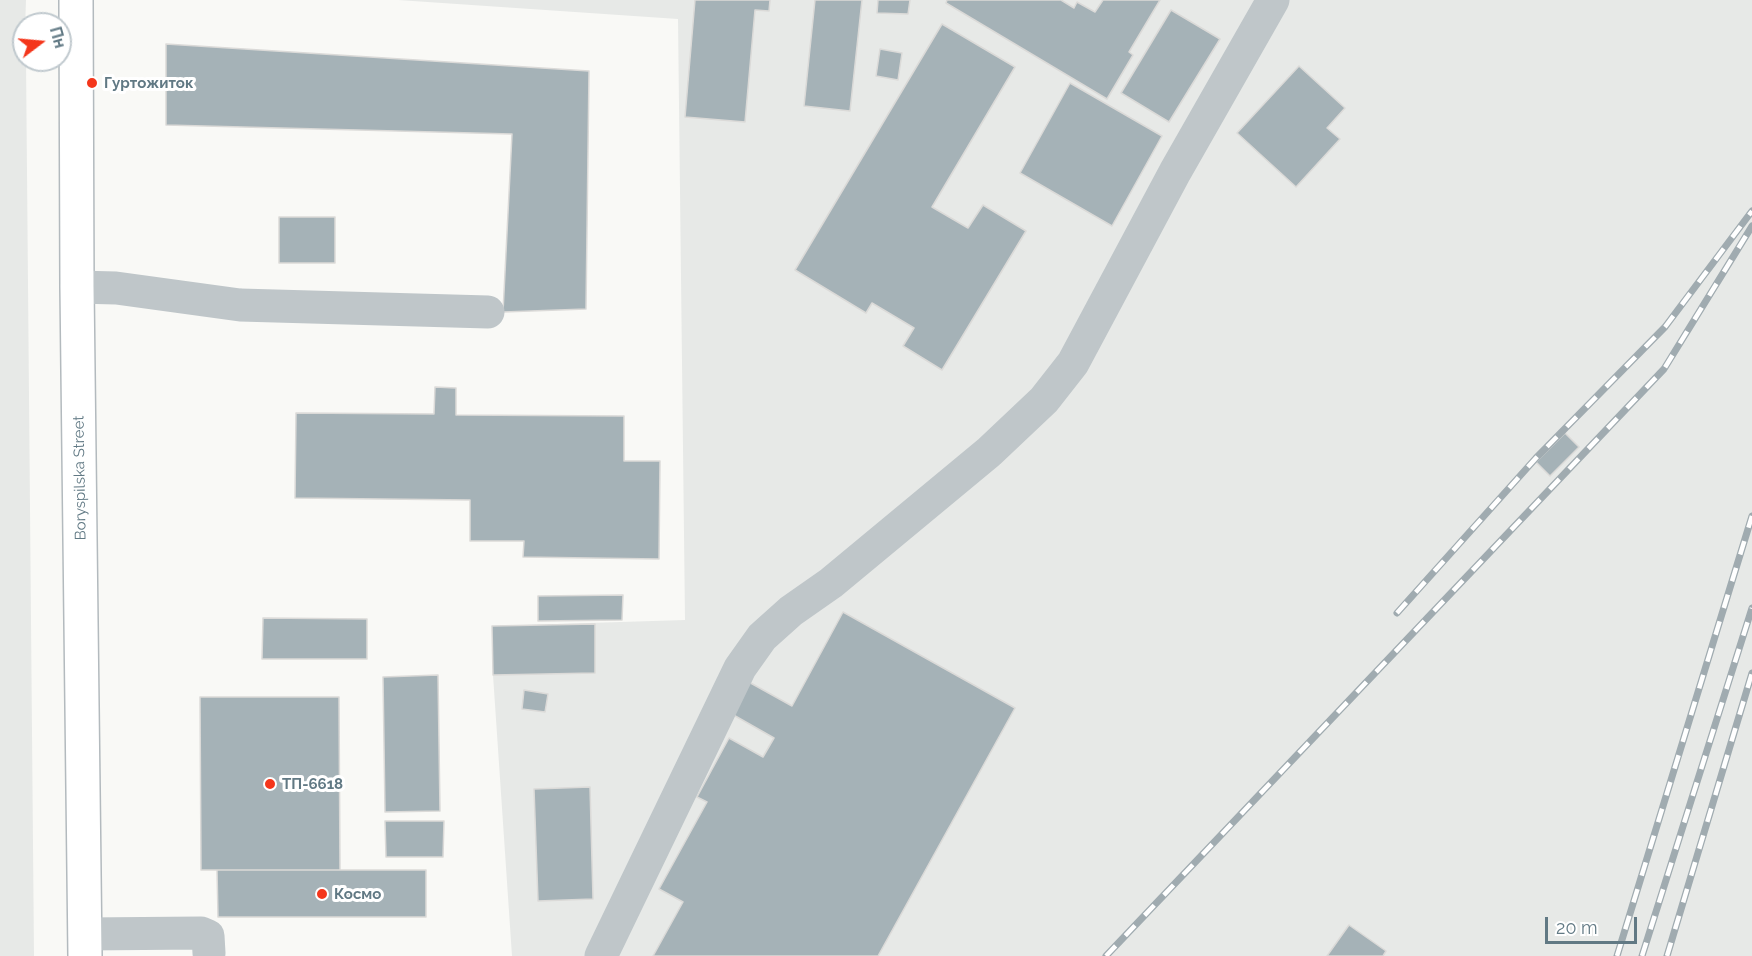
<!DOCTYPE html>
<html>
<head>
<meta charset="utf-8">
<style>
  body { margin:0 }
  #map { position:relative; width:1752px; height:956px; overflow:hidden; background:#f9f9f6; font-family:Raleway,sans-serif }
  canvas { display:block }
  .north { position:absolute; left:12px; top:12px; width:60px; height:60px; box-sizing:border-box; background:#fff; border:2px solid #c0c9ce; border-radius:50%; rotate:74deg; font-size:16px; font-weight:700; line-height:24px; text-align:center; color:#617984 }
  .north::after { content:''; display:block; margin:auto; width:21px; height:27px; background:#f4361b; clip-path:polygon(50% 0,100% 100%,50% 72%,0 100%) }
  .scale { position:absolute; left:1545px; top:917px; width:92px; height:27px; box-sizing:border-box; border:3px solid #617984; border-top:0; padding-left:8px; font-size:18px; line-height:21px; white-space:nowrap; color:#617984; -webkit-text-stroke:4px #fff; paint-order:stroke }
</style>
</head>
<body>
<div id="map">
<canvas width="1752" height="956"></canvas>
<div class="north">Пн</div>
<div class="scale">20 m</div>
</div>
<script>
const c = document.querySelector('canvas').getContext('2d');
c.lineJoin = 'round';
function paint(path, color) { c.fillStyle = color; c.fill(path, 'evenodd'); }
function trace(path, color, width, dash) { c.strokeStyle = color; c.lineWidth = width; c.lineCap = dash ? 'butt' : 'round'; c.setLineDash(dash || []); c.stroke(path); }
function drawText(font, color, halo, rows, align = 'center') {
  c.font = font + ' Raleway,sans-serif'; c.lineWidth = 6; c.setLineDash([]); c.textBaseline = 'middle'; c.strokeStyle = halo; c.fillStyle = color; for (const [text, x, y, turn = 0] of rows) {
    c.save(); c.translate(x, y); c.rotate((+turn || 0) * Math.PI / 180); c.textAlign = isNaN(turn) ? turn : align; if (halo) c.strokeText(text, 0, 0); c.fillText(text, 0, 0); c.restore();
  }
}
paint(new Path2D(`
  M0,0H26L24,60H26L34,956H0Z
  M398,0H1752V956H512L493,675L492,626L685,620L678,19Z`), '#e7e9e7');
const building = new Path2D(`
  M695,0H770L769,11L755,10L745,122L685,117Z
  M815,0H862L850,111L804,106Z
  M878,0H910L908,14L877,13Z
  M947,0H1061L1074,8L1077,2L1095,12L1103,0H1160L1129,52L1133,55L1107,99L946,3Z
  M1171,10L1220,39L1169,122L1121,93Z
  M942,24L1015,67L932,207L968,228L983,205L1026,231L942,370L903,346L914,328L872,303L866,313L795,270Z
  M166,44L589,71L586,309L503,312L512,134L166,125Z
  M880,49L902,53L898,80L876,76Z
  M1299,66L1345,108L1327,128L1340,139L1296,187L1237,133Z
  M1070,83L1162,136L1112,226L1020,173Z
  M279,217H335V263H279Z
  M435,387L456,388V415L624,416V461H660L659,559L523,557L524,541H470V500L295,498L296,413L434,414Z
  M1565,433L1579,447L1550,476L1536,462Z
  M623,595L622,620L538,621V596Z
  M843,612L1015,708L878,956H653L683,902L659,889L707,802L697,797L729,738L763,757L774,738L730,713L747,681L792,706Z
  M263,618L367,619V659H262Z
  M595,624V673L493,675L492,626Z
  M438,675L440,811L385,812L383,677Z
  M524,690L548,694L545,712L522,709Z
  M200,697H339L340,870H201Z
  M590,787L593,899L538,901L534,789Z
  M385,821H444L443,857H386Z
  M217,870H426V917H218Z
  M1349,925L1386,951L1383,956H1327Z`);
paint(building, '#a5b2b7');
trace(building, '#dbdad8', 1.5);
const major = new Path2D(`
  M76,0L77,287L85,956`);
trace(major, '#b3babe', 36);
trace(new Path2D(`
  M77,287L116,288L240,305L488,312
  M85,934L201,933L208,936L209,953
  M601,956L740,668L762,637L791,611L831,583L989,452L1044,400L1073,363L1175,172L1273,0`), '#bfc6c9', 33);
trace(major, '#fff', 33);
const rail = new Path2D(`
  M1397,613L1536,458L1665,327L1752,211
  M1106,956L1664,369L1752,226
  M1617,956L1752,516
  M1642,956L1752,608
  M1667,956L1752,673`);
trace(rail, '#a0abb0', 7);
trace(rail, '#fff', 4.5, [14]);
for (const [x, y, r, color] of [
  [92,83,6,"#f4361b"],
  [270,784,6,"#f4361b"],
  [322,894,6,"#f4361b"]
]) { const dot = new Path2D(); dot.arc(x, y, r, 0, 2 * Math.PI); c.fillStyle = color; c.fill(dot); trace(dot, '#fff', 2); }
drawText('bold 15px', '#617984', '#fff', [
  ["Гуртожиток",104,83],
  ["ТП-6618",282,784],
  ["Космо",334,894]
], 'left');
drawText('15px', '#617984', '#fff', [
  ["Boryspilska Street",80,478,-91]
]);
</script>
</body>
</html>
